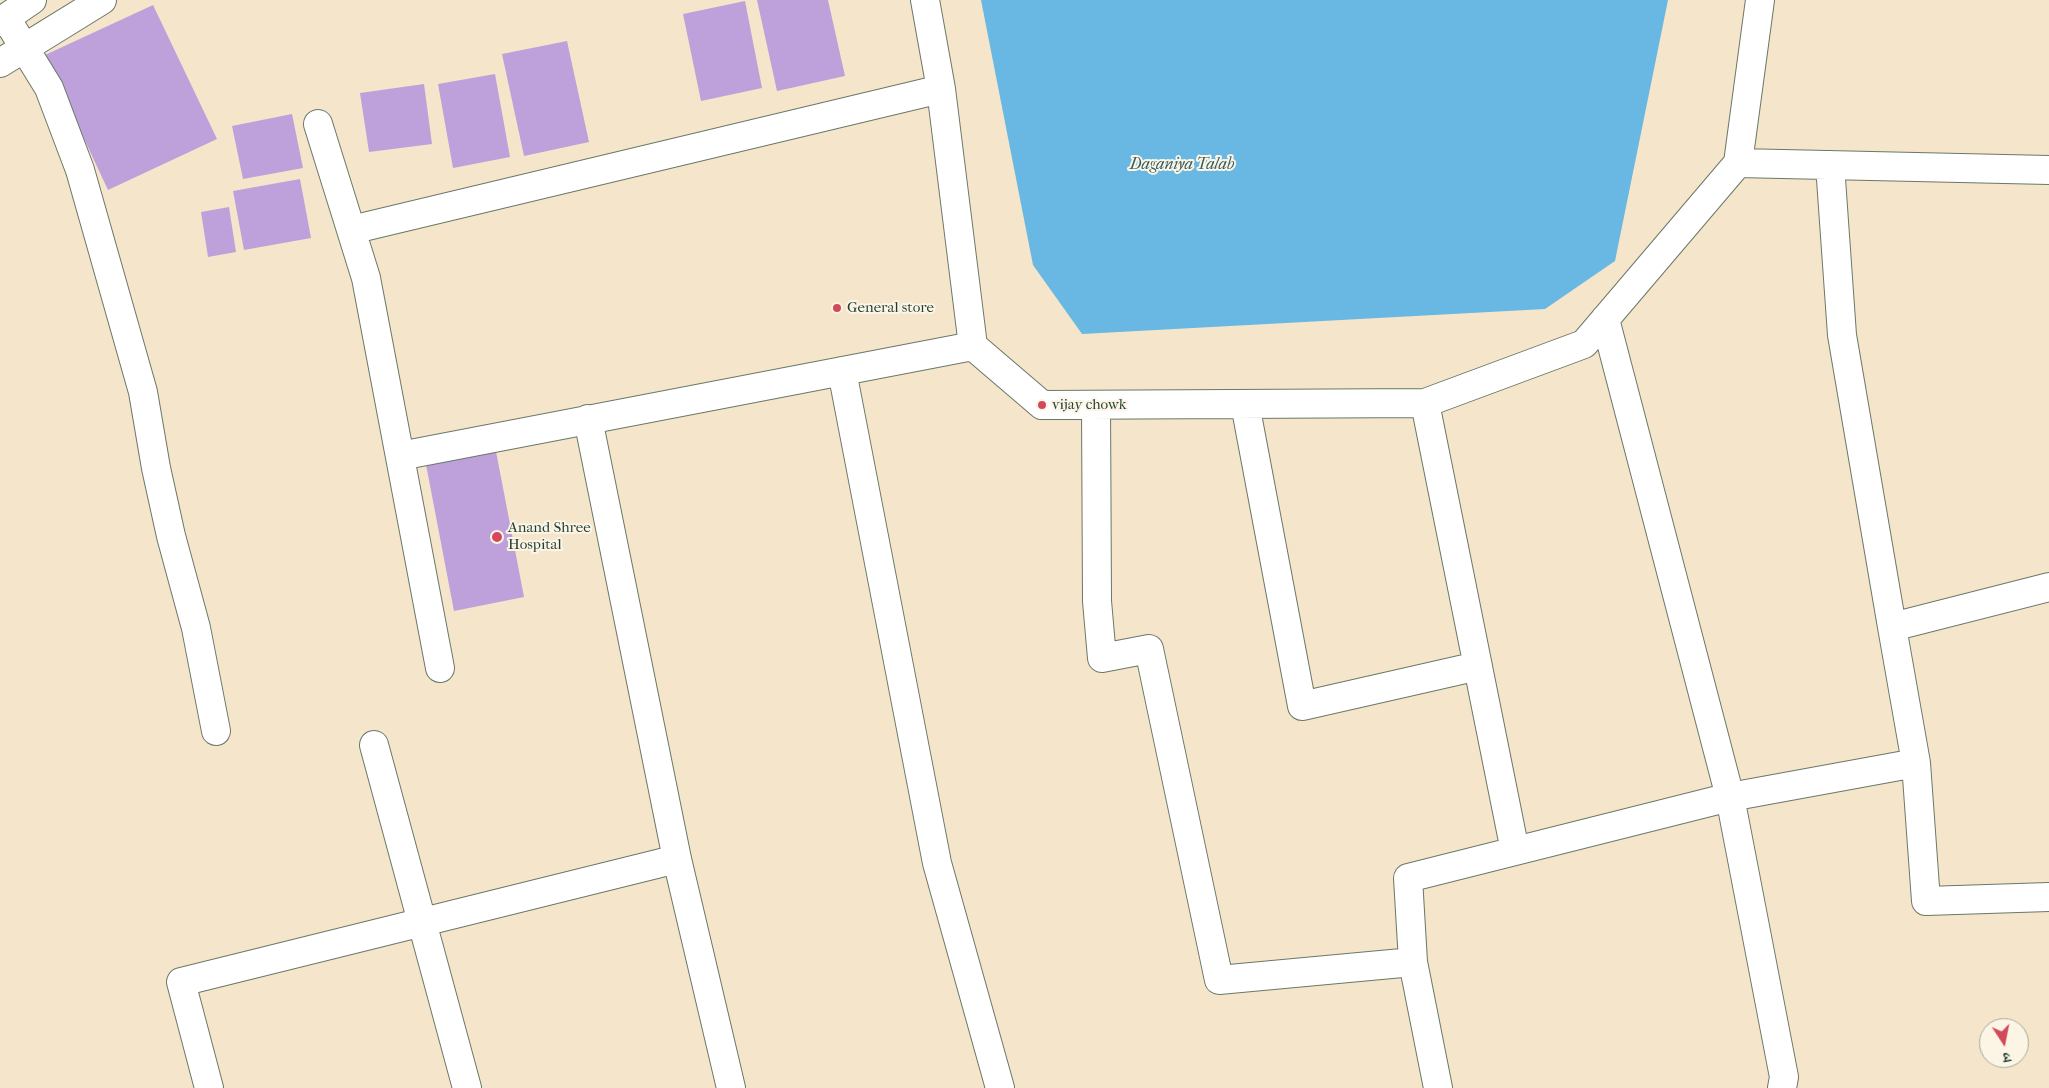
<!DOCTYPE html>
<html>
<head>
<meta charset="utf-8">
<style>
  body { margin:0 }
  #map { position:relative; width:2049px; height:1088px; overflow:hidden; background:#f5e5ca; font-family:"IM FELL French Canon","Noto Serif Devanagari",serif }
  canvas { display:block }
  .north { position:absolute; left:1979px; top:1018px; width:50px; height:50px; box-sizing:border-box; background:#fcf5e5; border:1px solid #a4ab9e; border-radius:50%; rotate:169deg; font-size:14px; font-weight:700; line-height:20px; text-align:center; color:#1f3d34 }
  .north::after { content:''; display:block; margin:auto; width:18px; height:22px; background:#d1495b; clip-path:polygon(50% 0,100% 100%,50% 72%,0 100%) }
</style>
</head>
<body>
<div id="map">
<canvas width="2049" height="1088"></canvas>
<div class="north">उ</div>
</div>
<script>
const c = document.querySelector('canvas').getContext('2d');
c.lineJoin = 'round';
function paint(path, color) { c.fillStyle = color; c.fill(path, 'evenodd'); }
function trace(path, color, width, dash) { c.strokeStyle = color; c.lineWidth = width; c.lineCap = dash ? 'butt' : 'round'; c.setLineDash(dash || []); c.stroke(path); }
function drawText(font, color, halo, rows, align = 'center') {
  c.font = font + ' "IM FELL French Canon",serif'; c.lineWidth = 4; c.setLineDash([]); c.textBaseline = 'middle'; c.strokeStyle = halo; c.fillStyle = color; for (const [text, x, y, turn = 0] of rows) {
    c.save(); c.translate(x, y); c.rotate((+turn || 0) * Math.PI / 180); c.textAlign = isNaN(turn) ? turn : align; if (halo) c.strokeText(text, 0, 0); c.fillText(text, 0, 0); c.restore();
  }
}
paint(new Path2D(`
  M981,0H1668L1615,261L1545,309L1082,334L1033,265Z`), '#68b8e3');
paint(new Path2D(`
  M757,0H828L845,76L777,91Z
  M745,1L762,88L701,101L683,14Z
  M153,5L217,139L108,190L45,55Z
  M567,41L589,142L524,156L502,54Z
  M495,74L510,157L453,168L438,84Z
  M424,84L432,144L369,152L360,93Z
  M292,114L303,168L243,179L232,126Z
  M300,179L311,238L244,250L233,191Z
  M229,207L236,252L208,257L201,212Z
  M494,441L524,597L454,611L424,454Z`), '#bea1da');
const minor = new Path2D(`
  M925,0L941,89L973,346L1042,405L1425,403L1584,344L1738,163L1760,0
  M6,18L49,88L80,170L143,392L156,468L171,536L196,628L216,731
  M0,22L32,0
  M0,63L102,0
  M318,124L366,278L440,668
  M1738,163L2049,170
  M1830,165L1842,335L1892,627
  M351,230L941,89
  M1605,319L1730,797L1784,1077L1782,1088
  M842,371L937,863L1000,1088
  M1425,403L1515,851
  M1245,404L1302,706L1478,666
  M1096,405L1097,601L1102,658L1149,649L1219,980L1413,962
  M588,419L677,859L731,1088
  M400,456L973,346
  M374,745L467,1088
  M1916,763L1892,627L2049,587
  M209,1088L181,982L677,859
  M1438,1088L1413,962L1408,878L1730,797L1916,763L1926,901L2049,897`);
trace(minor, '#6a7868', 30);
trace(minor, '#fff', 28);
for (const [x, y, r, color] of [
  [837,308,5,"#d1495b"],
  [1042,405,5,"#d1495b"],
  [497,537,6,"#d1495b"]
]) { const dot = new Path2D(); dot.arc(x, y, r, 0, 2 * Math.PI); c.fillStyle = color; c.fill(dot); trace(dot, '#fcf5e5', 2); }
drawText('15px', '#1f3d34', '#fcf5e5', [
  ["General store",847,308],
  ["vijay chowk",1052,405],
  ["Anand Shree",508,528],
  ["Hospital",508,545]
], 'left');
drawText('italic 16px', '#315c60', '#fcf5e5', [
  ["Daganiya Talab",1182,165]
]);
</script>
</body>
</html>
